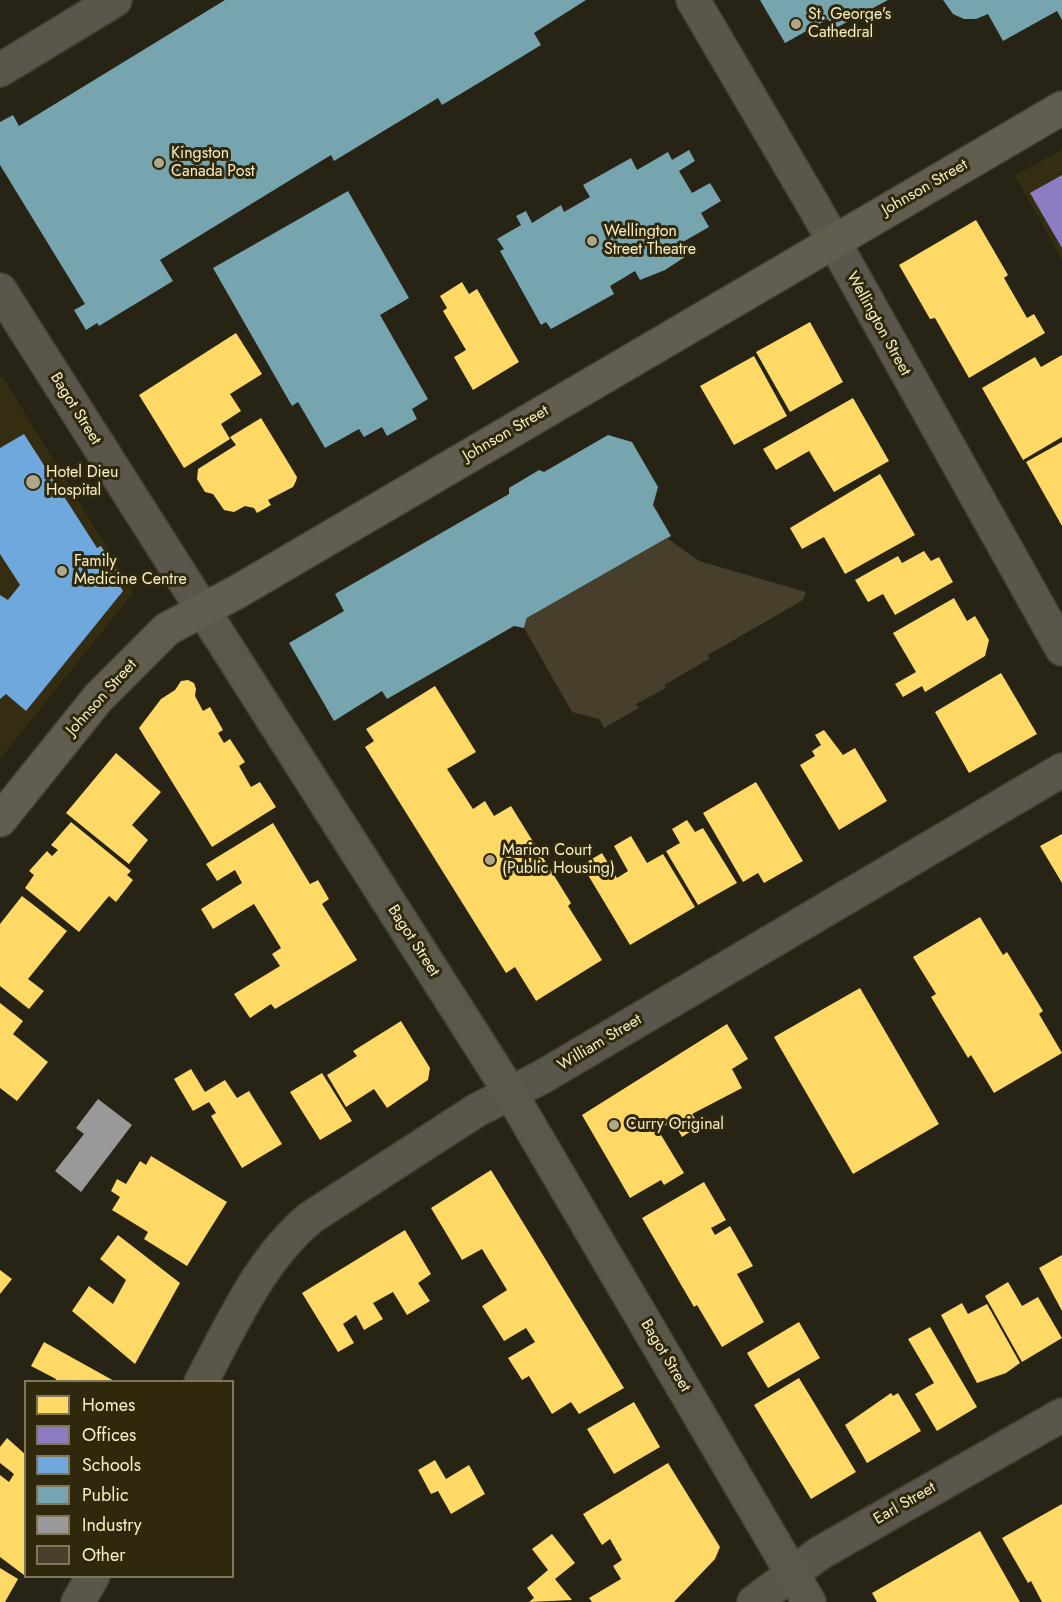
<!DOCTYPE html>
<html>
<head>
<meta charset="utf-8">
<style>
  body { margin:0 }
  #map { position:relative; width:1062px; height:1602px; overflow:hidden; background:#272315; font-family:Jost,sans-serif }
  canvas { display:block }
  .legend { position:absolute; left:24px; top:1380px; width:210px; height:198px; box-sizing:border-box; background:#2f280d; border:2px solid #7f7757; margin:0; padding:8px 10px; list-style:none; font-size:18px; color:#f8eec5 }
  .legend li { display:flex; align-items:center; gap:12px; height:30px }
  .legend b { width:30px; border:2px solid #7f7757 }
</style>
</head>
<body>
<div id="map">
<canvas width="1062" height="1602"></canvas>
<ul class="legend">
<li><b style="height:16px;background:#ffd966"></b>Homes</li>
<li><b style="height:16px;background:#8e7cc3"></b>Offices</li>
<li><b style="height:16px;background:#6fa8dc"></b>Schools</li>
<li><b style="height:16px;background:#76a5af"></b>Public</li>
<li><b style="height:16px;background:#999"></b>Industry</li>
<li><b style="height:16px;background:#473f2b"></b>Other</li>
</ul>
</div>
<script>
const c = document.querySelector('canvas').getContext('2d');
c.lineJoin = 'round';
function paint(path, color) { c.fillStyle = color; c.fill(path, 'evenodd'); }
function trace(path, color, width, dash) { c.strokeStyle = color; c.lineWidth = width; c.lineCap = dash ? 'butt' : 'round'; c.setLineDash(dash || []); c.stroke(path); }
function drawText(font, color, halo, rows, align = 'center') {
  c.font = font + ' Jost,sans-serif'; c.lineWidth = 6; c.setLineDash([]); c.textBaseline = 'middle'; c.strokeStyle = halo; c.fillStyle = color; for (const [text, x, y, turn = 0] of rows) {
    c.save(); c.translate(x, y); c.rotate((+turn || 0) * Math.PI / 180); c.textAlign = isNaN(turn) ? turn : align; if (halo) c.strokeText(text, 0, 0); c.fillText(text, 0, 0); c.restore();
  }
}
paint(new Path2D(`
  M1062,149V260L1015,176Z
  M0,372L134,592L0,759Z`), '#342d12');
paint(new Path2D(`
  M976,220L1008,275L1004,278L1027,318L1034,314L1045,333L969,378L935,318L930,319L899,265Z
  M462,282L469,294L477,289L519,362L473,390L454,357L466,350L443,311L447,308L440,296Z
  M810,322L843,382L790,412L756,352Z
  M236,333L262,374L230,394L241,411L221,424L230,439L184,468L139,395Z
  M1062,355V437L1023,460L982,388L1035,357L1041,367Z
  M754,356L787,416L734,445L700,386Z
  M853,398L889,461L834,492L809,451L776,470L763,449Z
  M261,418L297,477L296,481L293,487L268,500L271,505L257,513L254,508L245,506L234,512L224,510L213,494L205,492L197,479L198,469L236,445L230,437Z
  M1062,442V526L1026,462Z
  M880,474L915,535L845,574L824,537L802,549L790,528Z
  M924,551L931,561L939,557L953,582L895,615L883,594L868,602L855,580L898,556L902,563Z
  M954,598L967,621L975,616L989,640L985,656L925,692L922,686L903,697L895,684L916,672L893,633Z
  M1001,673L1037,734L969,773L935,712Z
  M188,680L194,683L196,689L195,696L203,711L210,707L223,730L218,733L224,743L230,739L241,756L245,762L239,766L251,787L260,782L276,807L212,847L139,728L161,699L175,690L181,681Z
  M435,686L476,752L447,769L473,809L485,801L494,816L511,806L571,903L568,906L602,960L536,1001L515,967L506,973L365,747L374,741L366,729Z
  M824,730L843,755L855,748L887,801L839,830L800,765L815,756L812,751L821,745L815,735Z
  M116,753L161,792L132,825L148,840L129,864L66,813Z
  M756,782L803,861L764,883L758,873L743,882L703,813Z
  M687,820L695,832L703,828L737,883L698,905L666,851L680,843L672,829Z
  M71,822L131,871L127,875L133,880L116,902L109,896L79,932L25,888L34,875L29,871L47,851L52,856L58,850L51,845Z
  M273,823L310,884L318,880L329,899L322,904L357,960L275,1009L271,1004L250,1018L234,994L280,966L272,954L281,948L254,904L213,929L201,909L242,883L235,870L217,881L206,864Z
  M1062,834V883L1040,846Z
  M631,836L647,863L663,854L695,907L630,945L582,865L602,853L617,878L628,871L614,846Z
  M22,896L67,931L28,979L44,991L29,1009L0,986V924Z
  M980,917L1003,955L1007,952L1043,1011L1039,1014L1062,1053L994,1093L971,1055L968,1058L931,997L936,994L913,957Z
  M860,988L939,1124L853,1174L774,1037Z
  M0,1003L23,1021L13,1034L48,1062L17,1101L0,1088Z
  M401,1021L430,1068L428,1080L387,1108L374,1089L346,1107L327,1075L357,1056L353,1051Z
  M727,1024L748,1059L732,1069L742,1088L692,1114L700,1125L682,1137L673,1121L658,1130L684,1173L664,1185L661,1180L630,1198L582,1115Z
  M191,1069L205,1092L225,1080L237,1098L249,1091L282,1144L242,1168L211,1116L216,1113L209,1102L193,1111L174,1079Z
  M322,1073L352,1121L320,1140L290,1092Z
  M151,1156L227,1202L187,1266L144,1239L148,1232L112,1210L120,1197L111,1191L117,1179L126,1184L140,1161L146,1165Z
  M491,1170L624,1388L579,1414L571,1402L552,1414L529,1376L522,1380L508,1358L535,1342L526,1328L504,1341L482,1306L507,1290L482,1249L462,1260L431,1208Z
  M704,1182L726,1220L711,1228L715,1235L730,1226L753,1266L737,1274L764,1322L722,1347L697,1305L694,1307L642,1218Z
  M405,1230L431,1274L418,1283L430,1301L407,1315L393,1292L373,1303L383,1319L364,1330L356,1315L343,1324L354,1343L338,1352L302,1293Z
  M118,1235L180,1283L135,1364L72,1311L89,1286L113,1304L126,1280L100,1259Z
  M1062,1255V1311L1039,1268Z
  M0,1270L12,1279L0,1294Z
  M1008,1282L1022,1306L1038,1297L1062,1338L1022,1362L985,1296Z
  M962,1303L968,1314L987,1304L1020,1363L1006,1373L977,1383L941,1315Z
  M799,1322L820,1358L768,1388L747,1353Z
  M930,1327L977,1407L937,1431L915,1394L934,1383L908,1339Z
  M44,1342L116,1382H55L56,1379L31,1366Z
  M799,1378L856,1472L811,1499L754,1405Z
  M891,1393L893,1396L898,1393L921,1431L867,1463L845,1425Z
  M634,1402L660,1447L614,1474L587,1429Z
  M7,1438L26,1455L24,1575L0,1557V1475L9,1482L14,1474L0,1463V1447Z
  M435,1460L446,1479L469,1465L485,1494L451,1514L438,1491L431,1494L418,1470Z
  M668,1463L720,1547L715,1559L674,1602H592L589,1598L621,1579L613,1566L622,1560L610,1539L602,1545L583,1514Z
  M1062,1504V1602H1042L1031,1581L1028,1583L1002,1538Z
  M980,1531L1020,1602H877L872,1593Z
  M552,1534L575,1563L555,1579L572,1600L529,1602L534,1598L527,1588L548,1570L532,1549Z
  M0,1568L18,1579L5,1602H0Z`), '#ffd966');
paint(new Path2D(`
  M1062,175V248L1030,193Z`), '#8e7cc3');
paint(new Path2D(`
  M24,434L97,548L101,546L116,570L112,573L123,591L26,711L6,694L0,699V595L8,600L20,585L0,554V448Z`), '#6fa8dc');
paint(new Path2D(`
  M225,0H586L534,33L541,45L487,78L442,105L438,98L334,161L331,155L160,260L173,281L99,326L97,323L86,330L74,310L85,304L0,165V122L13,115L19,126Z
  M760,0H888L834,29L828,19L785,43Z
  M943,0H1062V20L1057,11L1003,41L988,14L976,19H964L953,14Z
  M689,150L695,161L679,171L692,193L710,183L721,201L701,213L709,227L681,243L688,255L665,270L640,280L635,271L610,286L614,294L551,329L546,322L541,325L500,251L504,249L497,239L521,225L516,216L526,211L532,223L561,205L564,212L590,197L583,185L631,158L637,170L668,152L672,160Z
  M348,191L409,298L380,315L428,399L412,409L417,419L387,436L382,427L364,437L359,429L325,448L298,402L292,406L213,268Z
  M608,435L632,442L658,487L653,505L671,536L527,618L524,628L514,626L387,699L382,691L334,721L289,643L344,611L335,594L509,494V488L539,470L544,472Z`), '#76a5af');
paint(new Path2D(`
  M98,1099L132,1125L81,1192L55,1171L84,1134L76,1128Z`), '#999');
paint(new Path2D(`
  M667,538L699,561L806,592L803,600L708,655L709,659L664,685L666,688L636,704L639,708L604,728L599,719L572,712L524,628L527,618Z`), '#473f2b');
const minor = new Path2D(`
  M693,0L815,208L1062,649
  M0,70L115,0
  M201,1382C232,1325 259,1261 310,1218L477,1110L542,1077L1062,770
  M78,1602L93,1576
  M754,1602L820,1553L1062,1415`);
const tertiary = new Path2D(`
  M0,290L203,610`);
const secondary = new Path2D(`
  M203,610L511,1094L809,1602`);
const primary = new Path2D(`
  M0,820L98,698L167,629L237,592L1062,108`);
trace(minor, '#433f2f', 36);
trace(tertiary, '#433f2f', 36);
trace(secondary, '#433f2f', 36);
trace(primary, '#433f2f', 36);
trace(minor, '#5a564b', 33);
trace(tertiary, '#5a564b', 33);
trace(secondary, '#5a584b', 33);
trace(primary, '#615e50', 33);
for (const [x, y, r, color] of [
  [796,24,6,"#afa787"],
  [159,163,6,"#afa787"],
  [592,241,6,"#afa787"],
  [33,482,8,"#afa787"],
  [62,571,6,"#afa787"],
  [490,860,6,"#afa787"],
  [614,1125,6,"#afa787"]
]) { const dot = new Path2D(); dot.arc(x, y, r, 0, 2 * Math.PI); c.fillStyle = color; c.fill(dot); trace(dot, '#2f280d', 2); }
drawText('16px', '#f8eec5', '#2f280d', [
  ["St. George's",808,15],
  ["Cathedral",808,33],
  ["Kingston",171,154],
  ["Canada Post",171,172],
  ["Wellington",604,232],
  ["Street Theatre",604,250],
  ["Hotel Dieu",46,473],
  ["Hospital",46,491],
  ["Family",74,562],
  ["Medicine Centre",74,580],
  ["Marion Court",502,851],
  ["(Public Housing)",502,869],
  ["Curry Original",626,1125]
], 'left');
drawText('16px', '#f8eec5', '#2f280d', [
  ["Johnson Street",925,188,-30],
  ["Wellington Street",878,324,61],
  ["Bagot Street",75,409,58],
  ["Johnson Street",506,434,-30],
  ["Johnson Street",102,698,-48],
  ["Bagot Street",413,941,57],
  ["William Street",600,1043,-31],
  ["Bagot Street",665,1356,59],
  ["Earl Street",905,1504,-30]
]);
</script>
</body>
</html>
